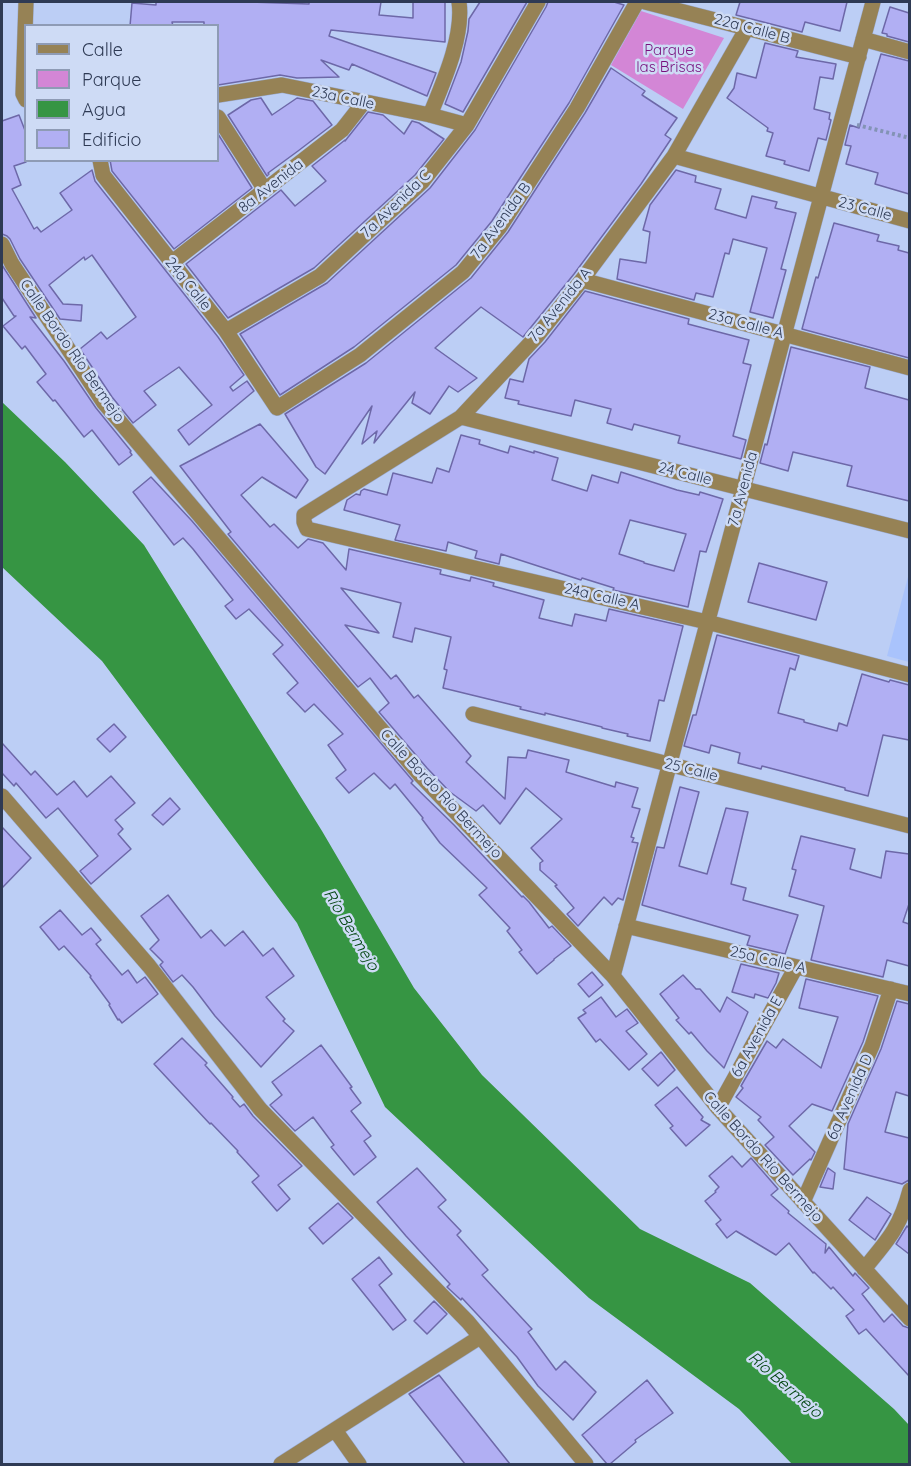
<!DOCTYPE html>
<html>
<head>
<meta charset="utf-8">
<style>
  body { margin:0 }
  #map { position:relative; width:911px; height:1466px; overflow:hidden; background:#bccef5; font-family:Quicksand,sans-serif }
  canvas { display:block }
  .frame { position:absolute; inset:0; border:3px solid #2e3a54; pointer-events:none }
  .legend { position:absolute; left:24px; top:24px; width:195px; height:138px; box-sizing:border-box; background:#cedbf5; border:2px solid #8e9bb5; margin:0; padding:8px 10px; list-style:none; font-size:18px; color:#2e3a54 }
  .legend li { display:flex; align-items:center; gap:12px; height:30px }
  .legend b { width:30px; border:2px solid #8e9bb5 }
</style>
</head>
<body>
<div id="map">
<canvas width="911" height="1466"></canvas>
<div class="frame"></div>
<ul class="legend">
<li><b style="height:8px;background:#968255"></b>Calle</li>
<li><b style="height:16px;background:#d386d6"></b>Parque</li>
<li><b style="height:16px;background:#369543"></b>Agua</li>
<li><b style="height:16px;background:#b1aff3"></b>Edificio</li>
</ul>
</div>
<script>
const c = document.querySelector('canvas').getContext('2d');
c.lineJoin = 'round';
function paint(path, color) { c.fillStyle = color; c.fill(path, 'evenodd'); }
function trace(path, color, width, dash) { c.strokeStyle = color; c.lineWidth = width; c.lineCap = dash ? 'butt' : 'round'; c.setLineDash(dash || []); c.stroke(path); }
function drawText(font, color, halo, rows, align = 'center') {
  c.font = font + ' Quicksand,sans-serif'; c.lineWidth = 5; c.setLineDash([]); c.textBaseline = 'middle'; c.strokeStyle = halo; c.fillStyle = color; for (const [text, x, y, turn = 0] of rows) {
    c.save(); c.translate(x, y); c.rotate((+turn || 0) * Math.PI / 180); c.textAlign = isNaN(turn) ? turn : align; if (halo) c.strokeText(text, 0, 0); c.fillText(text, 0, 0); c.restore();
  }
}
paint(new Path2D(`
  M909,573V662L887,656Z`), '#a9c3fc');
paint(new Path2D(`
  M641,11L724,38L683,109L611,65Z`), '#d386d6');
paint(new Path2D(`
  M2,402L65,462L144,545L322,831L414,988L482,1075L640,1229L750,1283L894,1409L909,1425V1464H792L739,1409L589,1298L385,1107L297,923L102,661L2,567Z`), '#369543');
const building = new Path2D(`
  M156,2H250L309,4V2H381L379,15L413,18V2H445V42L331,30L329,36L436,73L427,96L352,64L349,70L321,60L339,77L297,78L280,75L218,85V26H204V22H172L173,26H130L132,3L156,5Z
  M480,2H527L463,112L445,104L461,62L468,31L469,19Z
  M548,2H614L624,5L569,103L492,221L456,265L354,347L280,395L240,334L327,283L430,188L475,130L546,7Z
  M740,2H847L840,31L805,22L802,32L736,15Z
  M890,7L909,13V42L887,36V34L882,33Z
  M765,43L798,51L796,57L836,64L833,79L820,77L814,109L830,113L829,119L831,120L826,140L818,138L809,171L784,164L785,161L766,156L773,133L767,131L768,128L727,98L734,88L737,73L756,78Z
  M881,54L909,61V194L875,184L878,173L846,164L851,146L845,145L850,125L859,128Z
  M611,68L645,91L642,95L677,118L665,135L671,139L641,184L574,274L523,337L481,307L435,348L477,378L458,392L449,386L430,414L412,403L415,392L374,443L377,431L362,444L372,406L325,474L316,467L285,414L366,363L471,278L508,232L585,113Z
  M261,98L272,115L297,98L313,101L332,125L298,151L268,173L269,174L267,176L228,115L251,100Z
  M368,112L383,115L404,134L412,121L419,123L444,139L415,175L314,268L228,318L186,264L281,190L295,206L326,181L312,166L345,140V141Z
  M19,115L26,133V162L14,166L21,185L12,189L34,229L37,227L41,232L72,210L60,193L92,170L95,181L218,337L244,375L230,387L233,391L247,381L254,391L189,445L178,430L212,405L179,367L144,391L156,405L133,423L112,397L80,349L101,332L107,339L136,317L92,255L85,260L84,257L49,285L63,304L82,305L81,321L60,319L20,259L10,239L7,236L2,234V121Z
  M218,134L252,188L174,249L112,171L110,160H218Z
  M676,170L696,176L695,182L721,189L715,209L746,218L752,196L777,202L775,208L796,213L781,269L786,270L773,318L750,312L767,248L733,239L729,254L725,253L713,297L696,293L694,300L617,279L620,259L646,263L650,232L643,230L650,205Z
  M834,223L879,235L877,241L899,246L898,250L909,253V358L802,329L816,277L818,278Z
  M2,265L36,318L30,317L64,361L96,408L131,451L130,452L132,455L119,465L92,430L84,437L55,400L53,401L37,382L46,374L25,346L22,349L3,326L16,316H14L2,298Z
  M585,291L689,319L688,324L749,340L743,363L751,365L733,436L746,440L741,459L678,443L680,436L634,424L632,430L607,423L611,409L575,400L571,416L518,404L519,401L505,398L510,379L523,382L529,359L545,342Z
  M791,347L870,367L865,388L909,400V501L847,486L852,466L793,452L788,471L760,463L765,444L767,445Z
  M260,424L308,480L296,498L262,477L241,495L270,527L274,524L298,548L308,539L323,543L346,570L349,549L441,570L440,574L470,581L471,577L494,583L493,586L544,600L539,618L572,626L575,614L606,621L609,609L683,626L664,701L659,700L650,741L627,736L628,734L602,728V727L545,713V715L520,709L521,707L443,688L447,670L444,669L451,637L415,628L412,642L393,637L401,603L341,588L379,633L345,625L391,679L396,675L414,698L418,695L471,756L466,762L505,799L508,757L526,758L528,750L569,760L566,772L615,787L616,782L638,788L632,807L640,809L631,837L634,838L632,842L638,843L623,900L618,898L612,905L604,897L578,926L567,914L574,908L555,886L557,885L540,870V863L543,861L531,848L562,819L526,788L500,824L483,805L476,811L450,792L427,768L379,712L389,703L370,678L358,687L228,534L231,532L180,466Z
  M461,435L480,440L479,444L508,453L510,446L534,453V451L558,458L552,480L587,491L592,475L618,483L621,472L677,490L699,495L700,492L723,499L706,552L700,551L688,607L613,590L614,588L582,578L581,580L501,554L499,564L475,558L477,551L448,542L446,551L395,540L400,525L344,510L347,500L356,494L360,495L361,491L364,489L387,495L393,473L432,483L437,468L449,472ZM630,520L686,534L674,571L644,563V562L619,554Z
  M151,477L192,521L413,781L411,783L454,825L522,897L523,896L529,902L549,928L552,926L571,946L554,959V960L537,974L519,952L522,950L507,931L510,928L479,895L487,888L440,843L422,819L423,818L395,784L390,789L374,773L349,793L336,778L346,770L328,745L343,734L314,704L305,712L287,693L298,683L273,654L283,645L249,609L236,619L225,606L233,600L193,549L183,538L174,545L133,492Z
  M759,563L827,582L816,620L748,602Z
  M717,635L799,656L795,670L790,668L778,713L804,720V722L837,731L839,723L847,726L862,674L889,682L890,680L909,685V740L883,735L868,796L845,790V788L789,773L762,766L761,769L738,763L740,753L711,745L709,753L684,746L693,715H696Z
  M114,724L126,737L110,752L97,739Z
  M2,743L31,775L35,771L57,795L74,781L87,797L111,776L135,803L115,820L123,829L118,834L131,849L91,884L80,871L98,856L58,808L46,818L16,783L14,786L2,773Z
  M680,787L699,792L679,866L707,874L726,808L748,812L731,884L746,888L743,900L798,915L785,954L747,945L750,936L642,905L657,847L664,848Z
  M170,798L180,809L163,825L152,815Z
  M2,827L31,858L2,888Z
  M801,836L855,849L850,869L881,878L886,851L909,854V904L903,922L909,924V966L887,960L883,977L811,960L824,906L789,896L796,870L792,869Z
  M168,895L201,938L211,930L225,946L243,931L263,956L273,948L294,976L266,997L285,1019L283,1021L294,1031L261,1067L215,1016L193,987L182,975L173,982L160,965L163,962L150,949L159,940L141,916Z
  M60,910L82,935L91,928L101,940L96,944L122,975L128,970L137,983L145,977L158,994L122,1023L119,1019L118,1020L109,1005L110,1004L90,977L91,976L64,946L59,950L40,927Z
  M741,964L779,973L776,983L768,998L755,994L754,998L732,992Z
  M592,972L603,985L589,997L578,984Z
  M683,975L696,989H700L720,1012L727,997L748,1012L724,1068L707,1051L691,1032L689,1034L676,1020L679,1018L660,994Z
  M806,979L878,996L863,1042L832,1111L812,1104L789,1126L815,1152L811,1160L810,1159L793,1175L765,1145L774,1137L758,1120L761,1117L736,1097L743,1088L741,1086L767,1041L776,1048L783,1039L821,1068L838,1017L799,1008Z
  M601,997L616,1017L627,1009L638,1023L626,1031L647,1054L629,1070L600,1039L596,1042L578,1018L586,1013L583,1010Z
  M897,1001L909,1004V1096L896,1092L885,1132L909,1138V1180L902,1184L844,1169L848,1124L881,1049Z
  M182,1038L207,1063L205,1065L233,1097L232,1098L240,1107L244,1104L253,1116L302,1166L278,1185L290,1199L277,1211L252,1182L259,1176L237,1152L238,1151L211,1123L210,1124L154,1064Z
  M321,1045L352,1087L350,1088L361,1103L351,1111L371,1136L364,1141L376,1157L354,1175L331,1147L334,1145L313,1117L295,1131L270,1105L282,1095L272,1082Z
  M661,1052L675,1070L658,1086L642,1069Z
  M677,1087L703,1117L701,1120L710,1125L686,1146L670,1128L673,1126L655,1105Z
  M732,1156L742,1167L751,1158L778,1189L771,1195L789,1211L788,1213L826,1244L825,1253L829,1247L853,1276L855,1273L869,1288L862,1294L884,1322L892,1314L903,1326L909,1328V1376L866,1329L859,1334L846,1316L854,1310L833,1287L831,1289L814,1272L813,1273L789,1243L776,1255L736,1231L727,1238L716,1224L721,1220L705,1201L716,1192L715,1191L719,1187L709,1176Z
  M417,1168L446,1200L438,1207L461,1231L457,1235L488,1270L482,1275L532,1329L528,1332L556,1370L565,1361L596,1392L573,1420L538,1386L517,1357L462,1298L461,1300L447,1287L450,1284L406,1236L377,1202Z
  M828,1168L835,1173L833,1189L820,1187Z
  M867,1197L891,1214L875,1240L849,1220Z
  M338,1203L353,1218L323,1244L309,1228Z
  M907,1226L909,1228V1254L896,1244Z
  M379,1257L392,1274L379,1285L406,1320L393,1330L352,1279Z
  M434,1301L447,1314L427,1334L414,1321Z
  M439,1375L510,1464H465L409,1394Z
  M647,1380L673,1413L635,1440L636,1442L610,1464H607L582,1435Z`);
paint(building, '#b1aff3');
trace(building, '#6d68a8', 1.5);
const minor = new Path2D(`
  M645,2L859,57
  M747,28L674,156L582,280L537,336L461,417L304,515V522L307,529L707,622L910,675
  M863,39L910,52
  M218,95L282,85L430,115L467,125
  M26,100L23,94L26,2
  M430,115C443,83 464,36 459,2
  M218,117L265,190
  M674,156L910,221
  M100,160L103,175L226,331L277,408L360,355L463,272L500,227L577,108L637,2
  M2,244L12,264L104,403L420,775L613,976L718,1108L910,1319
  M171,263L342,130L364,102
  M582,280L910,368
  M226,331L320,276L422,182L467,125L538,2
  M461,417L910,531
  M473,714L910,826
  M2,796L149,966L260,1109L468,1322L586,1464
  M626,926L910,994
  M613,976L873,2
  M718,1108L796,967
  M803,1202L872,1046L891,989
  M864,1269C888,1240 900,1228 910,1190
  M335,1430L359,1464
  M281,1464L480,1337`);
trace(minor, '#9aaace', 16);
trace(new Path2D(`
  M857,125L910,138`), '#8393b5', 4, [3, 3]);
trace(minor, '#968255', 15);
drawText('15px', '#2e3a54', '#cedbf5', [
  ["22a Calle B",752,29,15],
  ["23a Calle",343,98,12],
  ["8a Avenida",271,186,-38],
  ["7a Avenida C",396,204,-44],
  ["23 Calle",865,209,15],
  ["7a Avenida B",501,221,-54],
  ["24a Calle",188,284,51],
  ["7a Avenida A",560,305,-51],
  ["23a Calle A",746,324,15],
  ["Calle Bordo Río Bermejo",72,351,55],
  ["24 Calle",685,474,14],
  ["7a Avenida",743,489,-75],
  ["24a Calle A",602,597,13],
  ["25 Calle",691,770,14],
  ["Calle Bordo Río Bermejo",441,794,47],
  ["25a Calle A",768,960,13],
  ["6a Avenida E",757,1037,-61],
  ["6a Avenida D",850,1097,-66],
  ["Calle Bordo Río Bermejo",763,1157,48]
]);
drawText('15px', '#77107d', '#cedbf5', [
  ["Parque",669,50],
  ["las Brisas",669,67]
]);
drawText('italic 16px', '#00450e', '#cedbf5', [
  ["Río Bermejo",351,930,59],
  ["Río Bermejo",785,1385,41]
]);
</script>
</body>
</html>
